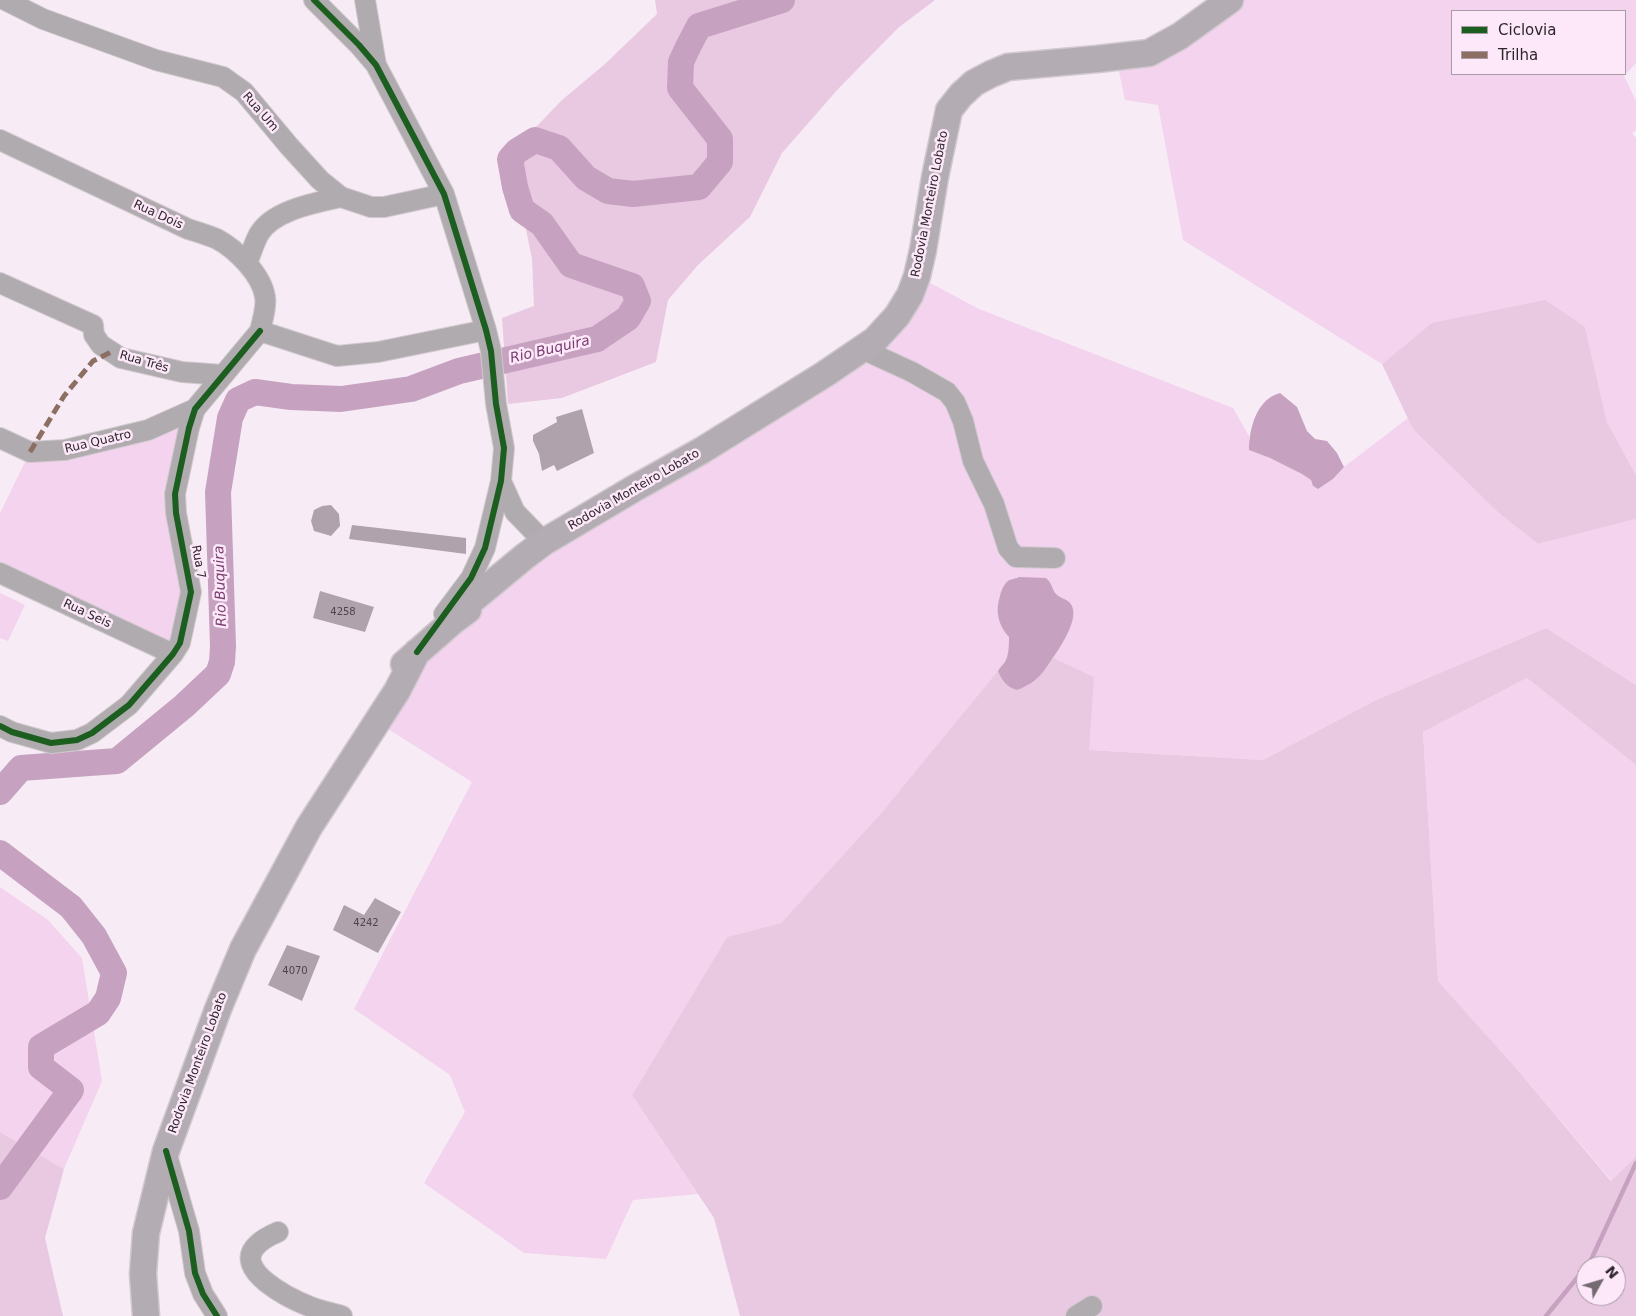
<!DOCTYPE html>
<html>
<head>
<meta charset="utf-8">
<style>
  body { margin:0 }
  #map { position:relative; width:1636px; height:1316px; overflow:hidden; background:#f7ecf5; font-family:"DejaVu Sans",sans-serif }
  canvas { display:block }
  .legend { position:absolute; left:1451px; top:10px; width:175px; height:65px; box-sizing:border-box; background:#fce8f8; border:1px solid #aa9aa6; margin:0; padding:6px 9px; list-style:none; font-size:15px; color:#2e252c }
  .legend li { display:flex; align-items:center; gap:10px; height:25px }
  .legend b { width:25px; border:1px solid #aa9aa6 }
  .north { position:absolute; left:1576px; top:1256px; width:50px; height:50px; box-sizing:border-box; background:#fce8f8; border:1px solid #aa9aa6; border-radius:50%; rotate:51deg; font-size:14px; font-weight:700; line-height:20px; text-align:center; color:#2e252c }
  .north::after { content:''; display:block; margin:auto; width:18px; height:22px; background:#746b72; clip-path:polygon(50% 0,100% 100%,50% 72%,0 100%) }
</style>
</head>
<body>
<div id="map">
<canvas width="1636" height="1316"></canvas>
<ul class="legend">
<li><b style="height:6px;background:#1b5e20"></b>Ciclovia</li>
<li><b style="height:6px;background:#8d6e63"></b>Trilha</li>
</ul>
<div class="north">N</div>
</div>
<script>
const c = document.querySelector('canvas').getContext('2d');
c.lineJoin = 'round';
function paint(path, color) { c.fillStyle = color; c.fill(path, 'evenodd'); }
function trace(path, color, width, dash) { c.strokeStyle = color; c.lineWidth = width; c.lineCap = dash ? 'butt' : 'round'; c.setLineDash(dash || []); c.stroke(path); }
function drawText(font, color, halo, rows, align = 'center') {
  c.font = font + ' "DejaVu Sans",sans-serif'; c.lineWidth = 5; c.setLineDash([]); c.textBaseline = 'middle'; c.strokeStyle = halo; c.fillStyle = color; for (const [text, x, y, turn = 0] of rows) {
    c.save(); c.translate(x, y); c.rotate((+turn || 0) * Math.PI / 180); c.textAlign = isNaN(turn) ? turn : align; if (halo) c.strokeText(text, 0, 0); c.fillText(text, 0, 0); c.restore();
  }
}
paint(new Path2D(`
  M1230,0H1636V63L1624,76L1636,101V130L1632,133L1636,138V475L1607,422L1585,327L1433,323L1382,364L1183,240L1158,105L1125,100L1116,57ZM1452,11H1625V74H1452Z
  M917,276L979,309L1233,408L1249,436L1250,450L1270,458L1303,474L1311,480L1313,486L1318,489L1333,479L1344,467L1408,418L1500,514L1538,544L1636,519V685L1546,628L1376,700L1263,760L1089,750L1053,658L1046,666L1044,671L1010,687L884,810L781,923L727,937L632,1095L698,1194L633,1200L606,1259L524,1253L424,1183L465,1112L450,1075L354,1009L472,782L377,722L417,652L504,573L825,374Z
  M187,413L169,495L183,596L170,646L0,565V513L30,452Z
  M0,593L25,605L8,641L0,638Z
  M1527,678L1636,765V1157L1612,1181L1515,1067L1438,981L1423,732Z
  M0,887L48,920L82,958L102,1081L64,1169L0,1132Z`), '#f3d3ed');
paint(new Path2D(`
  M655,0H935L898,28L839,88L782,153L750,217L698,265L668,300L656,362L562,398L508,404L502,318L534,306L532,259L522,210L515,187L517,151L534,140L536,127L562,100L605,64L657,14Z
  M1545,300L1585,327L1607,422L1636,475V519L1538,544L1500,514L1413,429L1382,364L1432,323Z
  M1546,628L1636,685V765L1527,678L1423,732L1438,981L1515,1067L1611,1181L1636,1157V1316H740L714,1218L632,1095L727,937L781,923L884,810L998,671L1000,676L1017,690L1029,684L1053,658L1094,677L1089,750L1263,760L1376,700ZM1586,1266H1616V1296H1586Z
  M0,1132L64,1169L45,1238L63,1316H0Z`), '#e9c8e2');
paint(new Path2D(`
  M1280,393L1297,407L1307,431L1315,439L1327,441L1337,453L1344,467L1333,479L1318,489L1313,486L1311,480L1302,474L1270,458L1249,450C1249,428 1257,399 1280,393Z
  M1019,577L1046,578C1053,584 1052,590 1056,594C1061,599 1069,599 1072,606C1080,623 1052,659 1043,672C1037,680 1026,687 1017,690C1007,687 1002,681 998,671C1000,667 1002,666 1005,662C1009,655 1009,645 1009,637C998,625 995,611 1000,596C1001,591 1004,584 1008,581C1010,579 1016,579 1019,577Z`), '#c7a2c0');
trace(new Path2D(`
  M1586,1266L1590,1262L1636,1163
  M1546,1316L1586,1267`), '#c7a2c0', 4.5);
trace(new Path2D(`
  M0,792L21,768L117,761L184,706L218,674L222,662L223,646L218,492L230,418L238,400L255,392L291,397L341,399L411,389L459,371L597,339L628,318L638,301L632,286L571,265L542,224L522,210L515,187L510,159L517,151L535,140L559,148L586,178L608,191L633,194L699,187L720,162V139L680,88L681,62L689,45L699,26L782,0
  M0,853L71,907L94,936L114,973L108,998L98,1013L41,1047V1067L71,1090L0,1187`), '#c7a2c0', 26);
paint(new Path2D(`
  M582,409L594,453L557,471L554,465L542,471L539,454L533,441V435L557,422L556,417Z
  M331,505L339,514L340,526L331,536L314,531L311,521L314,510L322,506Z
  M352,525L466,538V554L349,539Z
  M320,591L374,607L365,632L313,618Z
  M375,898L401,912L378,953L333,930L344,905L364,915Z
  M287,945L320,956L302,1001L268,985Z`), '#b0a2ad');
const minor = new Path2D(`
  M5,0L43,19L156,60L223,77L244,92L289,146L320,180L341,197L371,207H384L444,194
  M314,0L359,45L376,65L444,194L486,330L491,351L496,404L504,448L501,481L485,548L471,578L444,614
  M365,0L376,65
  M0,140L188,229C197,232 208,235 217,239C236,249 262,275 265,297C267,307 262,321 260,331
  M247,263C251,254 254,243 259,234C273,210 315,203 341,197
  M0,283L93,325L94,335L101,345L121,358L182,372L223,375
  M260,331L337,356L378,352L486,330
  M862,349L912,372L947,392L955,402L963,421L973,461L994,504L1008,548L1016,557L1055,558
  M0,438L30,452L65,450L148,430L195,409
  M501,481L515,512L544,542
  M0,573L173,654
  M0,726L12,732L51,743L77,740L92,733L129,705L173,654L180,643L191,592L176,513L175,494L189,428L195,409L260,331
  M166,1152L189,1231L195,1273L203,1294L217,1316
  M278,1232C271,1235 263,1239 258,1244C229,1270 293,1300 311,1307C321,1311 332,1313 342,1316
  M1076,1316L1092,1306`);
const major = new Path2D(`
  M453,621L460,610L524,557L544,542L635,488L701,451L825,374L875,340L897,316L910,295L917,276L923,250L935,177L949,110L961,95L974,83L991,74L1008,67L1097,59L1149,53L1180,36L1230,0
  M404,664L453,621L468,610
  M146,1316L143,1274L146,1233L166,1151L218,1009L243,949L309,827L397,691L417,652`);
trace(minor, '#d2c9d0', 22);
trace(major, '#d2c9d0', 29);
trace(minor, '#b0abae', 20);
trace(major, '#b4acb3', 26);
trace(new Path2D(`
  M30,452L64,396L93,361L111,352`), '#8d6e63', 5, [10, 5]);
trace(new Path2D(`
  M314,0L359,45L376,65L444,194L486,330L491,351L496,404L504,448L501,481L485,548L471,578L417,652
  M0,726L12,732L51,743L77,740L92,733L129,705L173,654L180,643L191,592L176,513L175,494L189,428L195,409L260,331
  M166,1151L189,1231L195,1273L203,1294L217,1316`), '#1b5e20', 6);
drawText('10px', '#4e444c', null, [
  ["4258",343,612],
  ["4242",366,923],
  ["4070",295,971]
]);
drawText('12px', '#2e252c', '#fce8f8', [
  ["Rua Um",260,112,49],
  ["Rodovia Monteiro Lobato",930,204,-79],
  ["Rua Dois",158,215,25],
  ["Rua Três",144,362,16],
  ["Rua Quatro",98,442,-13],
  ["Rodovia Monteiro Lobato",634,490,-30],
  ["Rua 7",198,562,80],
  ["Rua Seis",87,614,25],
  ["Rodovia Monteiro Lobato",198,1063,-70]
]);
drawText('italic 14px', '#793d70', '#fce8f8', [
  ["Rio Buquira",550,350,-13],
  ["Rio Buquira",221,586,-92]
]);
</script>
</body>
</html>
